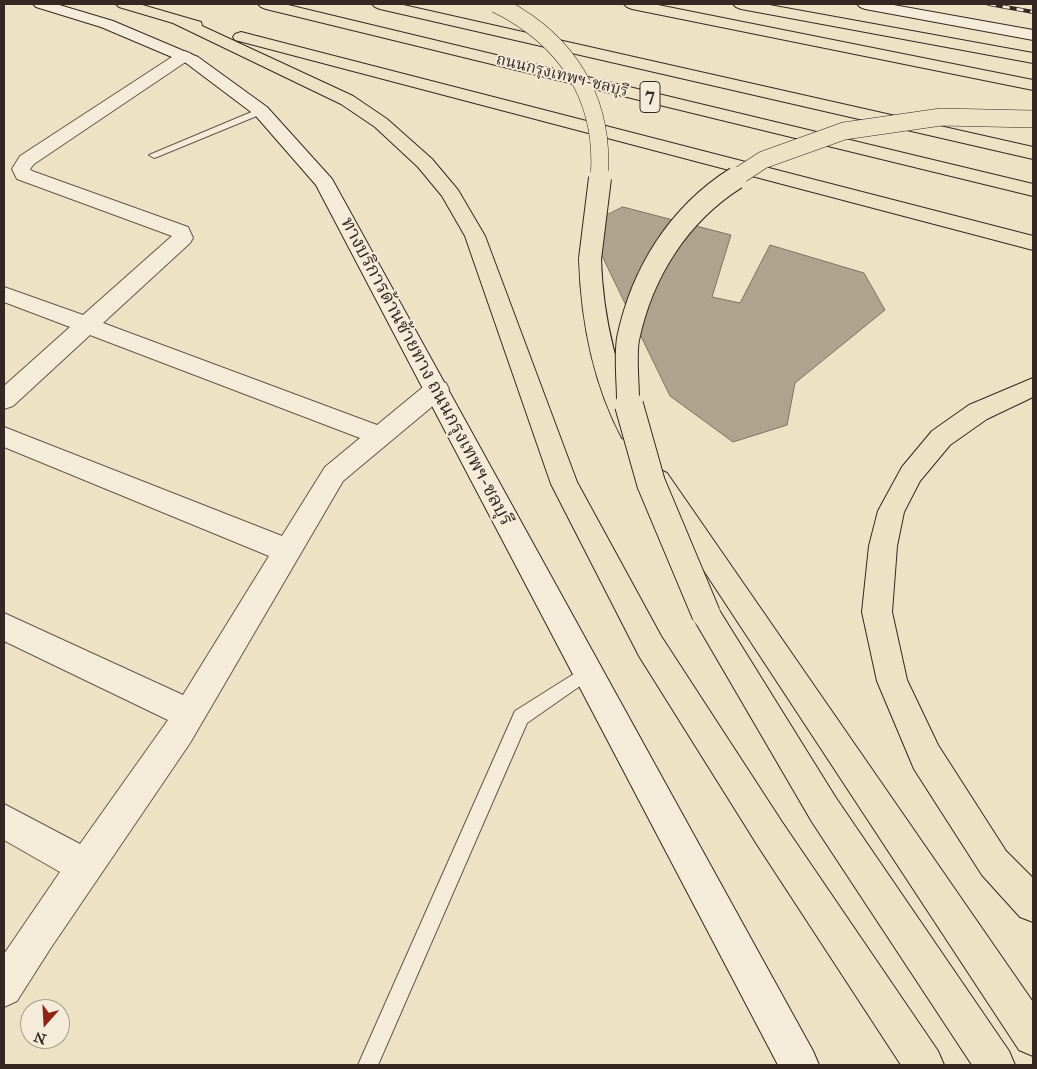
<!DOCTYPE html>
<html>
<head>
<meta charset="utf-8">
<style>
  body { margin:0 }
  #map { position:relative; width:1037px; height:1069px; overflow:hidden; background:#eee2c5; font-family:"IM FELL Great Primer",serif }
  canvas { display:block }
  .frame { position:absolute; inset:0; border:5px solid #352822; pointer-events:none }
  .north { position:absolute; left:20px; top:999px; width:50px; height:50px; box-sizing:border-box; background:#f4ecd9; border:1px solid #a89e90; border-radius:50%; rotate:199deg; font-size:14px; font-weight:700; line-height:20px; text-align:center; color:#352822 }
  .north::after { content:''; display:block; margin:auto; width:18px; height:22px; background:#8f2418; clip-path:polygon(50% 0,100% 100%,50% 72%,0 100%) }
</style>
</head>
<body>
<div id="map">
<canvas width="1037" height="1069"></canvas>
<div class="frame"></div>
<div class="north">N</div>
</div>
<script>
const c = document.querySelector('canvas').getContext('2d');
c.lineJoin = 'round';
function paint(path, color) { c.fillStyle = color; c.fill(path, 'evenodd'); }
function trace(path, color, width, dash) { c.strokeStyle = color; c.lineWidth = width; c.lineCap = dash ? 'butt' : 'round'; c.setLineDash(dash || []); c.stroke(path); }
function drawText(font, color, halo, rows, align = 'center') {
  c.font = font + ' "IM FELL Great Primer","Noto Serif Thai",serif'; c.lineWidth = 4; c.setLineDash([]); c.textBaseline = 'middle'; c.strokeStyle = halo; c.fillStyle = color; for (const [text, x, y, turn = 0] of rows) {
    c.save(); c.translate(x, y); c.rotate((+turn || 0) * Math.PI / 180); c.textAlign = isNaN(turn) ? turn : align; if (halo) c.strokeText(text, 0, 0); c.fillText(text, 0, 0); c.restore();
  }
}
const water = new Path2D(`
  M623,207L731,235L712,297L740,303L770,245L864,273L885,310L795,383L787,425L733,442L670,396L587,225Z`);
paint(water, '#afa38e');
trace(water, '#7e7263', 1);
const lane = new Path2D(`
  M261,108L264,109V113L157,157L154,158L149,155Z
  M588,665L593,667L596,672L593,677L527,723L378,1065H358L515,711Z`);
const street = new Path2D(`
  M184,51L190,53L192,56L190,59L34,164L30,169L32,171L188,227L193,238L190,243L103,323L377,425L428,383L437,380L446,383L449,389L446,395L343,481L190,743L50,949L17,1001L4,1007V954L60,872L4,840V804L80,844L168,720L4,641V613L183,695L269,556L4,447V427L282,536L325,467L360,438L90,335L13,406L4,409V386L70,327L4,302V287L83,315L172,236L17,179L12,169L20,156L178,53Z`);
const secondary = new Path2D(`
  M33,4H56L113,21L198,57L267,107L332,179L813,1051L819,1065H778L316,185L255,115L186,63L101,27L36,7Z
  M857,4H888L1033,30V40L865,9L860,7Z`);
const highway = new Path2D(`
  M116,4H139L201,22L202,26L353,96L387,119L432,159L458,190L485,236L577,482L661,636L782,822L938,1051L944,1065H901L758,846L639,656L551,484L465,236L442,196L418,167L375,127L341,104L173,23L119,7Z
  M258,4H284L1033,184V196L266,9L261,7Z
  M372,4H399L1033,147V159L380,9L375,7Z
  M624,4H653L1033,80V90L632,9L627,7Z
  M733,4H764L1033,53V63L741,9L736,7Z
  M241,32L1033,236V250L235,40L233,37L235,34Z
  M590,252L597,254L601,259C603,320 617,376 644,431L640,438L631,441L622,438C593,383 581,321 579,259L583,254Z
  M1033,378V397L987,419L950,445L920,481L904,512L897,546L892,612L907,680L938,745L1006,851L1033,878V922L1020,917L982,875L914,769L877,681L862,612L869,546L878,511L902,467L932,431L969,405Z
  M658,469L667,473L1033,1002V1056L1019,1050L649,487L645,480L649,473Z
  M706,601L716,605L836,798L1009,1051L1015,1065H972L812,822L696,623L691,614L696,605Z`);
trace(lane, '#63564b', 2);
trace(street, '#63564b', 2);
trace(secondary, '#352822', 2);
trace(highway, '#352822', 2);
paint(lane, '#f4ecd9');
paint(street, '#f4ecd9');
paint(secondary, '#f4ecd9');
paint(highway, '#eee2c5');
const rail = new Path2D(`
  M989,4L1033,12`);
trace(rail, '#352822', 4);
trace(rail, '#f4ecd9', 2.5, [7]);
const highwayBridgeFar2 = new Path2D(`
  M496,4C567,39 606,99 599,179
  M734,179L763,160L844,131L941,117L1033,119`);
const highwayBridgeFar1 = new Path2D(`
  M590,259L600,178
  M630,407L628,400C628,381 625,358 628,339C642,272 679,214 736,178`);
const highwayBridge = new Path2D(`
  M629,405L651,483L706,614`);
trace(highwayBridgeFar2, '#352822', 18, []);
trace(highwayBridgeFar1, '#352822', 24, []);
trace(highwayBridge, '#352822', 30, []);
trace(highwayBridgeFar2, '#eee2c5', 17);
trace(highwayBridgeFar1, '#eee2c5', 22);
trace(highwayBridge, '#eee2c5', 28);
drawText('16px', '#352822', '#f4ecd9', [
  ["ถนนกรุงเทพฯ-ชลบุรี",562,76,14]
]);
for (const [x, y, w] of [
  [650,97,20]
]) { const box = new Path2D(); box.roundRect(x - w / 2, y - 15.5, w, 31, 4); c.fillStyle = '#f4ecd9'; c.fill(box); trace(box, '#352822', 1); }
drawText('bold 18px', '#352822', null, [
  ["7",650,97]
]);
drawText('19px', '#352822', '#f4ecd9', [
  ["ทางบริการด้านซ้ายทาง ถนนกรุงเทพฯ-ชลบุรี",426,372,62]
]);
</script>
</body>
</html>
